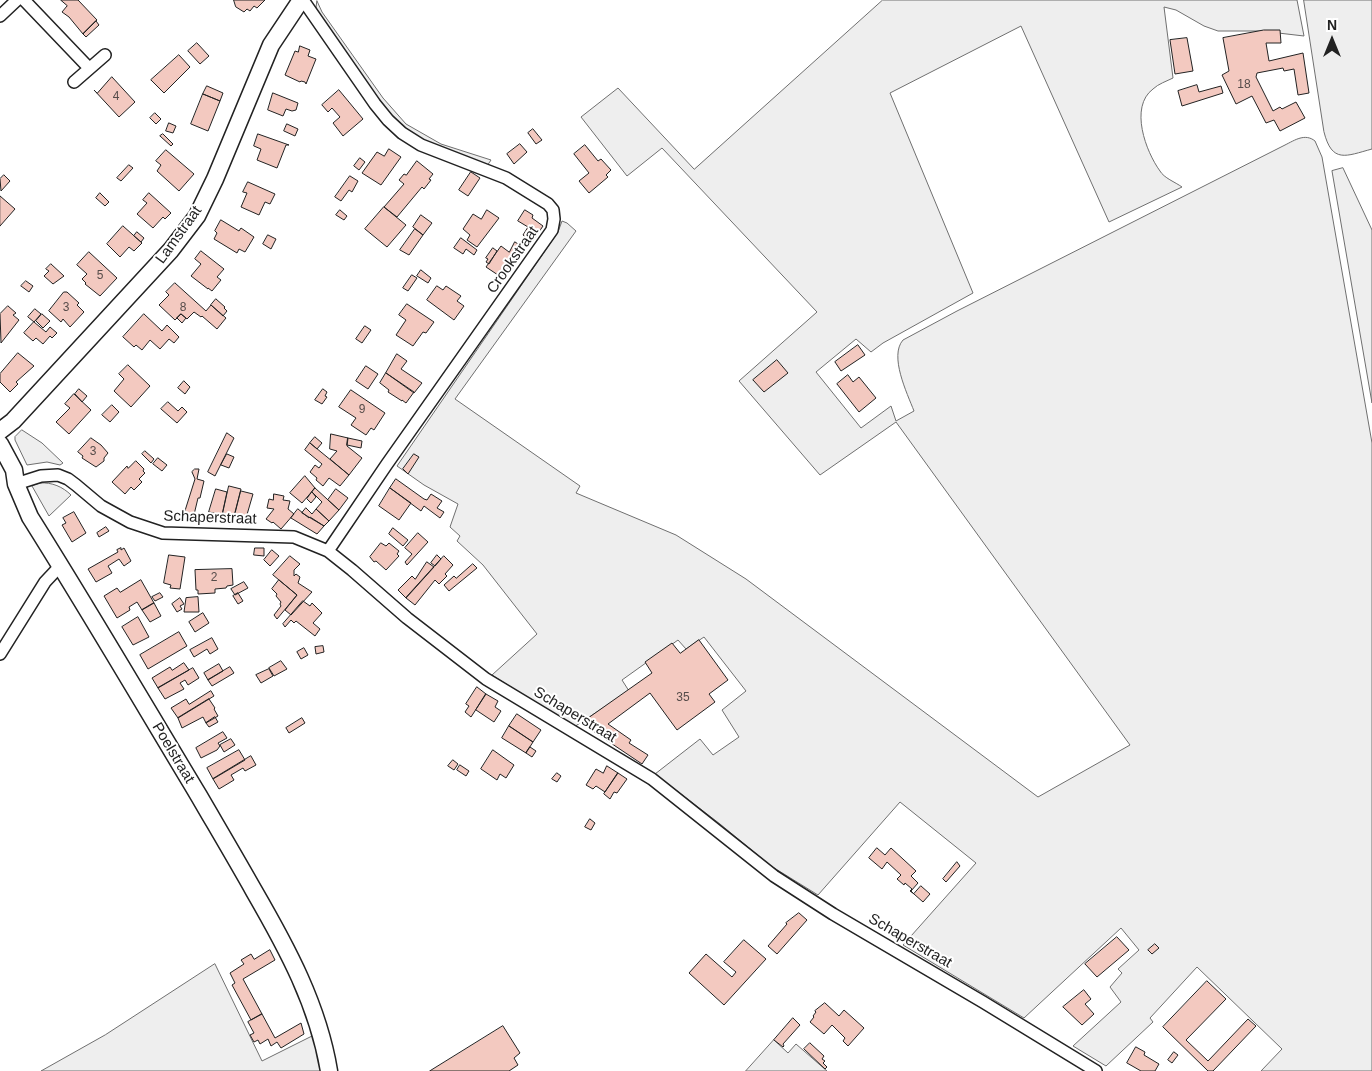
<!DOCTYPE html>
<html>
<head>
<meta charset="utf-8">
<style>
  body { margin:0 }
  #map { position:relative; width:1372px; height:1071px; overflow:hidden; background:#fff; font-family:Arial,sans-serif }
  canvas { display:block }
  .north { position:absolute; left:1307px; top:15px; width:50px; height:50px; -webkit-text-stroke:4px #fff; paint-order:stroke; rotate:0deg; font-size:14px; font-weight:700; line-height:20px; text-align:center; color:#222 }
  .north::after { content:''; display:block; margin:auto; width:18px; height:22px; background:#222; clip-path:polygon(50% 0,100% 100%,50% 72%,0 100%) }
</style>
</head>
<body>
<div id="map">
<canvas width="1372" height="1071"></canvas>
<div class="north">N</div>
</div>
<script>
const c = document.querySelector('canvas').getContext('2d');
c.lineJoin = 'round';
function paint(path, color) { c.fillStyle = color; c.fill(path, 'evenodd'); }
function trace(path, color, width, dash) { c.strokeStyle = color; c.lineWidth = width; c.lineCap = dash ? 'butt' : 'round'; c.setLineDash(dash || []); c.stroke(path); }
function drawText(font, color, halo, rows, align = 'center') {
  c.font = font + ' Arial,sans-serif'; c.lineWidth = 4; c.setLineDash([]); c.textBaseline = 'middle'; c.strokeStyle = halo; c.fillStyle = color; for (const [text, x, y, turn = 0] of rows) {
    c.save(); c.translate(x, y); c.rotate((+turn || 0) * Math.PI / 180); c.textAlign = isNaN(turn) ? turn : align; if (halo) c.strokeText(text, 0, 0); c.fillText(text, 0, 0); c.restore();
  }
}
const green = new Path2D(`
  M883,0H1297L1304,36L1261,31H1218L1204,26L1176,10L1164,7L1173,78C1167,81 1158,84 1153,89C1129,107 1146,152 1160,171C1164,178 1175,182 1182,187L1109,222L1021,26L890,93L973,293L883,343L871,352L856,339L816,372L861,428L891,406L896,421L914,411C907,393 889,356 903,340L957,311L1285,145C1295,140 1305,133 1315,141L1322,157L1372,443V1071H1261L1282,1049L1197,967L1150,1018L1153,1022L1106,1066L1073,1046L1121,1002L1110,987L1122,973L1118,969L1139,950L1121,928L1024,1018L903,945L976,863L900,802L818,895L771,866L720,824L655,774L700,739L713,755L739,737L722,710L746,691L704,637L686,649L678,640L622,680L629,691L574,727L492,675L537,634L483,565L457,541L460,536L450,527L458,504L424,485L397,466L558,232L562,221L567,223L576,231L455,399L580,486L576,493L676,535L746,579L1038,797L1130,745L896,422L820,475L739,381L817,312L662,148L627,176L581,117L618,88L694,169Z
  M1304,0H1372V149C1346,156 1332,164 1324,132Z
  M317,1L322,12L383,98L406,124L441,144L491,160L487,166L425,143L405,130L388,114L316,10Z
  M1343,168L1372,230V403L1332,171Z
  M22,430L42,443L63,463L60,465L47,462L27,465L15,440V437Z
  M40,483C52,482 63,487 71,495L49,516L32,486Z
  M215,964L262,1061L318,1033L323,1071H41L105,1035Z
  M774,1040L788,1053L796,1044L827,1071H746Z`);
paint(green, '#eee');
trace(green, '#6f6f6f', 1);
const building = new Path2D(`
  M61,0H78L97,20L83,34L69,17L62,12L67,6Z
  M234,0H265L257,8L254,6L250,11L247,9L244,12L236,7Z
  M96,21L99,25L86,37L83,34Z
  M1264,30H1280L1281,43H1266L1269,61L1303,53L1309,93L1298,95L1294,69L1284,71L1283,68L1257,73L1256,77L1273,111L1280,107L1282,109L1296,102L1305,118L1280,131L1274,120L1266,123L1252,96L1236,104L1222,75L1229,71L1223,38Z
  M1187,38L1193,71L1175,74L1170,40Z
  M197,43L209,56L200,64L188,51Z
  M300,46L310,50L308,56L316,59L306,84L305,82L301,81L300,82L285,75L295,51L298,52Z
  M179,55L190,67L164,93L151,80Z
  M112,77L135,102L119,117L94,90L97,93Z
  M1197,85L1199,92L1221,86L1223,93L1182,106L1178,91Z
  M207,86L223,93L220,101L203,94Z
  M339,90L363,119L343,136L333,123L340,117L332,108L328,112L322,105Z
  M273,93L298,103L296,110L292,111L286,109L283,116L268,110Z
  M203,94L220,101L208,131L191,124Z
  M155,113L161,119L156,124L150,118Z
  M169,123L176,126L173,133L166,131Z
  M287,124L298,129L295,136L284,131Z
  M533,129L542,140L536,144L528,133Z
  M163,134L173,144L171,146L160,136Z
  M258,134L289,145H286L277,168L257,160L261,149L254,146Z
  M520,144L527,152L514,164L507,154Z
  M585,145L598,161L601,159L611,170L606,175L608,177L589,193L579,181L589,173L574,154Z
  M389,149L401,157L381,185L362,173L377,152L384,156Z
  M166,150L194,174L179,191L157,171L161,165L156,161Z
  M360,158L365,162L359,170L354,166Z
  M417,161L433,174L429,179L431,180L424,189L422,187L397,217L384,207L404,184L399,180L404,174L406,175Z
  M129,165L133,168L121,181L117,178Z
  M471,172L480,178L468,196L459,190Z
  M4,175L10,181L1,191L0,179Z
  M350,176L358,181L352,192L349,190L341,201L335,197Z
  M248,182L275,194L270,204L265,202L259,215L241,207L247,193L243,192Z
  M100,193L109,202L105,206L96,198Z
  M149,193L171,213L165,219L163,217L153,228L137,214L147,203L143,200Z
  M0,196L15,209L0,226Z
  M384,207L406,225L387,247L365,229Z
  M340,210L347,216L344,220L336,215Z
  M487,210L499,218L477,247L467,240L470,235L463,229L473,214L481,219Z
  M525,210L533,215L532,218L543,226L532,242L523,235L528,227L518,221Z
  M421,215L432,223L423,235L413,227Z
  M221,220L239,231L241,228L254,237L245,252L239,249L237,253L214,239L217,233L215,231Z
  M123,226L142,243L134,251L129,247L120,257L107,244Z
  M415,229L423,235L409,255L400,250Z
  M137,232L144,238L141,242L134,236Z
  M268,235L276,239L271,249L263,244Z
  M461,238L477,250L474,255L466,249L463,254L454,248Z
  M515,242L526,249L519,259L515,257L501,277L486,267L501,246L509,252Z
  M493,248L497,251L489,264L486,262L488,259L486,258Z
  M201,251L224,269L217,277L221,280L212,291L208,288V289L191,276L201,264L195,259Z
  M89,252L117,278L100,296L85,284L86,283L82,279L87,274L77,265Z
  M51,264L64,276L53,284L44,276L49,271L46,269Z
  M421,270L431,278L428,283L417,276Z
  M412,275L417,278L408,291L403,288Z
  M26,281L33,286L29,292L21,286Z
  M175,283L206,311L211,305L226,318L217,329L202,316L201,317L194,312L187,319L181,314L175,320L159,305L169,295L166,292Z
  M437,286L443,290L446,286L461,296L457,301L464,306L454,320L427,300Z
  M64,292H67L79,303L77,305L84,312L70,327L63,319L61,322L49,311Z
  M216,299L225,307L224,308L227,311L223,316L211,305Z
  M407,304L434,322L426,333L423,332L413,346L396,335L406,320L399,315Z
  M8,306L16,313L13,315L19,320L1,343L0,314Z
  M35,309L41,314L34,322L28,317Z
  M42,314L50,321L43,328L36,321Z
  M144,314L162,331L167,325L179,337L174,343L169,339L160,349L150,340L142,350L136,345L134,347L123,337Z
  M181,314L186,318L182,323L177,318Z
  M34,322L46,332L50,327L57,333L52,338L50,336L43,344L36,338L33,341L24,333Z
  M365,326L371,330L362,343L356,339Z
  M858,345L865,355L841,371L835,362Z
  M18,353L34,366L16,382L18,384L10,392L0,382V374Z
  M397,354L407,361L401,369L422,383L414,393L386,373Z
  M777,360L788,373L764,392L753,380Z
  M128,365L150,386L131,407L114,391L124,379L119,374Z
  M366,366L378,374L368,389L356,381Z
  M386,373L414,392L406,403L402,400V401L388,392L389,390L380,383Z
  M848,375L853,382L859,377L876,398L859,412L837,384Z
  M184,381L190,387L185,394L178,388Z
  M79,389L87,396L82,402L75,394Z
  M323,389L327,392L325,396L327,397L322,404L315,400Z
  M351,390L385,413L374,430L371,428L366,435L351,425L356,418L339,407Z
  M74,394L91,410L69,434L56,422L70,408L65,404Z
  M168,402L178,411L182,407L187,412L177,423L161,409Z
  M112,405L119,412L110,422L102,415Z
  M227,433L234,438L215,476L208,472Z
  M331,434L348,438L347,446L362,458L349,475L330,459L337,451L330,449Z
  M315,437L322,443L317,449L310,443Z
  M91,438L101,445L108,453L104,458V461L96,467L82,458L83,456L78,452Z
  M348,438L362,441L361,448L347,445Z
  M310,443L349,475L340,486L329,478L323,486L316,480L317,478L310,472L315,465L319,468L322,464L305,450Z
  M145,451L154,459L151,463L142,454Z
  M227,454L234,457L229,468L221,465Z
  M414,454L419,457L408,474L403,469Z
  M158,458L167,465L162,471L153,464Z
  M136,461L144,469L143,471L145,473L139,479L142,482L134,490L131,487L125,494L112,482L127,466L128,468Z
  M195,469H199L197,479L204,481L200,498H198L193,519L183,517L195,479L192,472Z
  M305,476L315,488L302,503L290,493Z
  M396,479L424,499L427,500L431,494L442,501L437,508L444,512L440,518L424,506L421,511L390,488Z
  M229,486L241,489L234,516L223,513Z
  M315,488L339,510L329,521L316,509L322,502L312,492Z
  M390,488L411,503L399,520L379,506Z
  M216,489L227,492L222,515L209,512Z
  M336,489L348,498L339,510L328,500Z
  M241,491L253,494L246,518L235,515Z
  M312,492L316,497L311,503L307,499Z
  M274,494L284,496L283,500L290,501L288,509L294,514L281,529L273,522L272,523L266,519L274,509L267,508L269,499L273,500Z
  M306,508L312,514L316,509L329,521L324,526L302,513Z
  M298,509L309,518L310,517L324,526L317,534L291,518Z
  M74,512L86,533L72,542L62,525L66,523L63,518Z
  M106,527L109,531L99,537L97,533Z
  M393,528L408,540L403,546L389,534Z
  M418,533L428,542L407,565L405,562L412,554L405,548Z
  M381,543L386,546L389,543L399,551L397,554L399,556L386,570L376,561L374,562L370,557Z
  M121,548V550L124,548L131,561L124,566L119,559L108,566L112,573L96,582L88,569L118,552L117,550Z
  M255,548H264V556L254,555Z
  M272,550L279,556L270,566L264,560Z
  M169,555L185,557L180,589L170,588L171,585L164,583Z
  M437,555L441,559L435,566L431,563Z
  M290,556L300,564L294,570V576L296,574L300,577L298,583L312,592L291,615L285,610L297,595L273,575Z
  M444,556L453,565L445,574L447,576L439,584L435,580L415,605L406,598Z
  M427,562L434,567L406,598L398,590L412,576L415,579Z
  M473,564L477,568L449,591L444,585L454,576L456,578Z
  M232,569L233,585L227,586L226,588L215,589V593L198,594V590H196L195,570Z
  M141,580L154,603L142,610L137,602L129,607L130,610L117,618L104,596L117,588L120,592Z
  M279,580L297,595L277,619L274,615L281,606L280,604L281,602L276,596L277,594L272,589Z
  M244,582L248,588L235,595L231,589Z
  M160,593L163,597L155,601L152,597Z
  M238,593L243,601L238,604L233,596Z
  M198,597L199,612H184L186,598Z
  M180,598L184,604L180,606L182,609L177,612L172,604Z
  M303,601L310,606L312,603L322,613L313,623L320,629L315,636L296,621L294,623L291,620L285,627L283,624Z
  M154,603L161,616L150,622L142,610Z
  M203,613L209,623L195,632L189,622Z
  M138,617L149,637L133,645L122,627Z
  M179,632L187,646L148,669L140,655Z
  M212,638L218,649L210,654L207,649L194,657L190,650Z
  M699,640L728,680L709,694L715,702L677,730L650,693L608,724L631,740L629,743L648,755L642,764L581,723L652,673L645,662L672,643L680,653Z
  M323,646L324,652L316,654L315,647Z
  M304,648L308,655L301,659L297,652Z
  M281,661L287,669L274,676L269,668Z
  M184,663L189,670L158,688L152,678L170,667L172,670Z
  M219,664L223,671L208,680L204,673Z
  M230,667L234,673L212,686L208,680Z
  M193,668L199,678L188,685L185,680L180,683L184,689L165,699L158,688Z
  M269,669L273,676L261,683L256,675Z
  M477,687L486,694L471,717L465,712L469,706L466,704Z
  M211,691L214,696L178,718L171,708L186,699L189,704Z
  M486,694L498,701L495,707L501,711L494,722L476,710Z
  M209,699L215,708L214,709L218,716L206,723L203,717L182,728L178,718Z
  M517,714L541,730L533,742L509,726Z
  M215,717L218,722L209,727L206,723Z
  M302,718L305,723L289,733L286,728Z
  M509,726L533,742L526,753L502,738Z
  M223,732L227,738L218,743L220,746L217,750L201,758L196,748Z
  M231,739L235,745L224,752L220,745Z
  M530,747L536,751L532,757L526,753Z
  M239,750L245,760L213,779L207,768Z
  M493,750L514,765L506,778L500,774L497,780L481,769Z
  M251,756L256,765L245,771L243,768L231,775L234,780L219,789L213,779Z
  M453,760L458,764L454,770L448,766Z
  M460,765L469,771L466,776L457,770Z
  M607,766L618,773L605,792L596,786L593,789L586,785L596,769L603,773Z
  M557,773L561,776L557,782L552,779Z
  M618,773L627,779L617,793L614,792L610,799L604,794Z
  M590,819L595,823L591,830L585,827Z
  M877,848L885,855L891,848L916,871L911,876L918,883L911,891L914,894L910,891L912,889L905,883L904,885L897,879L901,875L887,862L882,869L869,858Z
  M957,862L960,866L946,882L943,879Z
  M921,886L930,894L923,902L914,894Z
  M799,913L807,920L777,954L768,946L787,924L786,923Z
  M1117,937L1129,950L1097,977L1085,964Z
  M744,940L766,959L724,1005L689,973L706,954L732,977L736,972L724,962Z
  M1155,944L1159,948L1152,954L1148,950Z
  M270,950L275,960L243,979L262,1014L251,1020L232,985L235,983L230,973L244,964L241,960L251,954L254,959Z
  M1207,981L1226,999L1186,1040L1208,1061L1248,1019L1256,1026L1213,1071H1208L1163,1027Z
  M1084,990L1091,999L1085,1004L1094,1014L1082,1025L1063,1007Z
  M825,1003L839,1016L844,1010L864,1028L848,1046L843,1041L845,1038L832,1025L824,1034L810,1022L814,1017L813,1016L816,1012L815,1011Z
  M262,1014L275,1038L301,1023L304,1034L281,1048L277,1042L271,1046L268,1039L260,1044L258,1040L254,1042L250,1035L254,1033L248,1022Z
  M793,1018L800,1025L783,1044L784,1046L783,1047L774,1040Z
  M503,1026L520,1053L514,1058L518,1065L509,1071H430Z
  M810,1043L824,1056L822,1059L825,1061L823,1063L827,1067L825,1069L804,1049Z
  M1136,1047L1145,1052L1144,1055L1159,1064L1155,1071H1141L1127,1063Z
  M1174,1052L1178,1055L1172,1063L1168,1060Z`);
paint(building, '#f3c9c0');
trace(building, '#222', 1);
const street = new Path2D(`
  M24,0L89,68
  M303,0L375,104L388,120L402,133L421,145L506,178L548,204L553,210L554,219L552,230L387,464L328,551
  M0,16L17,0
  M74,82L105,55
  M16,484L41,476L58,475L68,479L76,485L101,506L130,522L163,533L294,537L328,551L352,570L407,618L486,679L652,779L774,876L833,914L983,1002L1096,1071
  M0,654L45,582L61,565`);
const secondary = new Path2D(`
  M0,431L13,421L171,250L197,216L215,179L271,45L301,0
  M0,444L14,470L16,484L30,517C88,609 143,703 199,796C217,827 236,859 254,891C287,948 318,1005 329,1071`);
trace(street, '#222', 14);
trace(secondary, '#222', 19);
trace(street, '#fff', 11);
trace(secondary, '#fff', 16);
drawText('12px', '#564c4a', null, [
  ["18",1244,85],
  ["4",116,97],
  ["5",100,276],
  ["3",66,308],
  ["8",183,308],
  ["9",362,410],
  ["3",93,452],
  ["2",214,578],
  ["35",683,698]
]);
drawText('15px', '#222', '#fff', [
  ["Lamstraat",179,235,-54],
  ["Crookstraat",513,260,-55],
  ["Schaperstraat",210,518,2],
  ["Schaperstraat",575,715,31],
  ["Poelstraat",173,753,59],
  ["Schaperstraat",910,941,30]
]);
</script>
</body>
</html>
